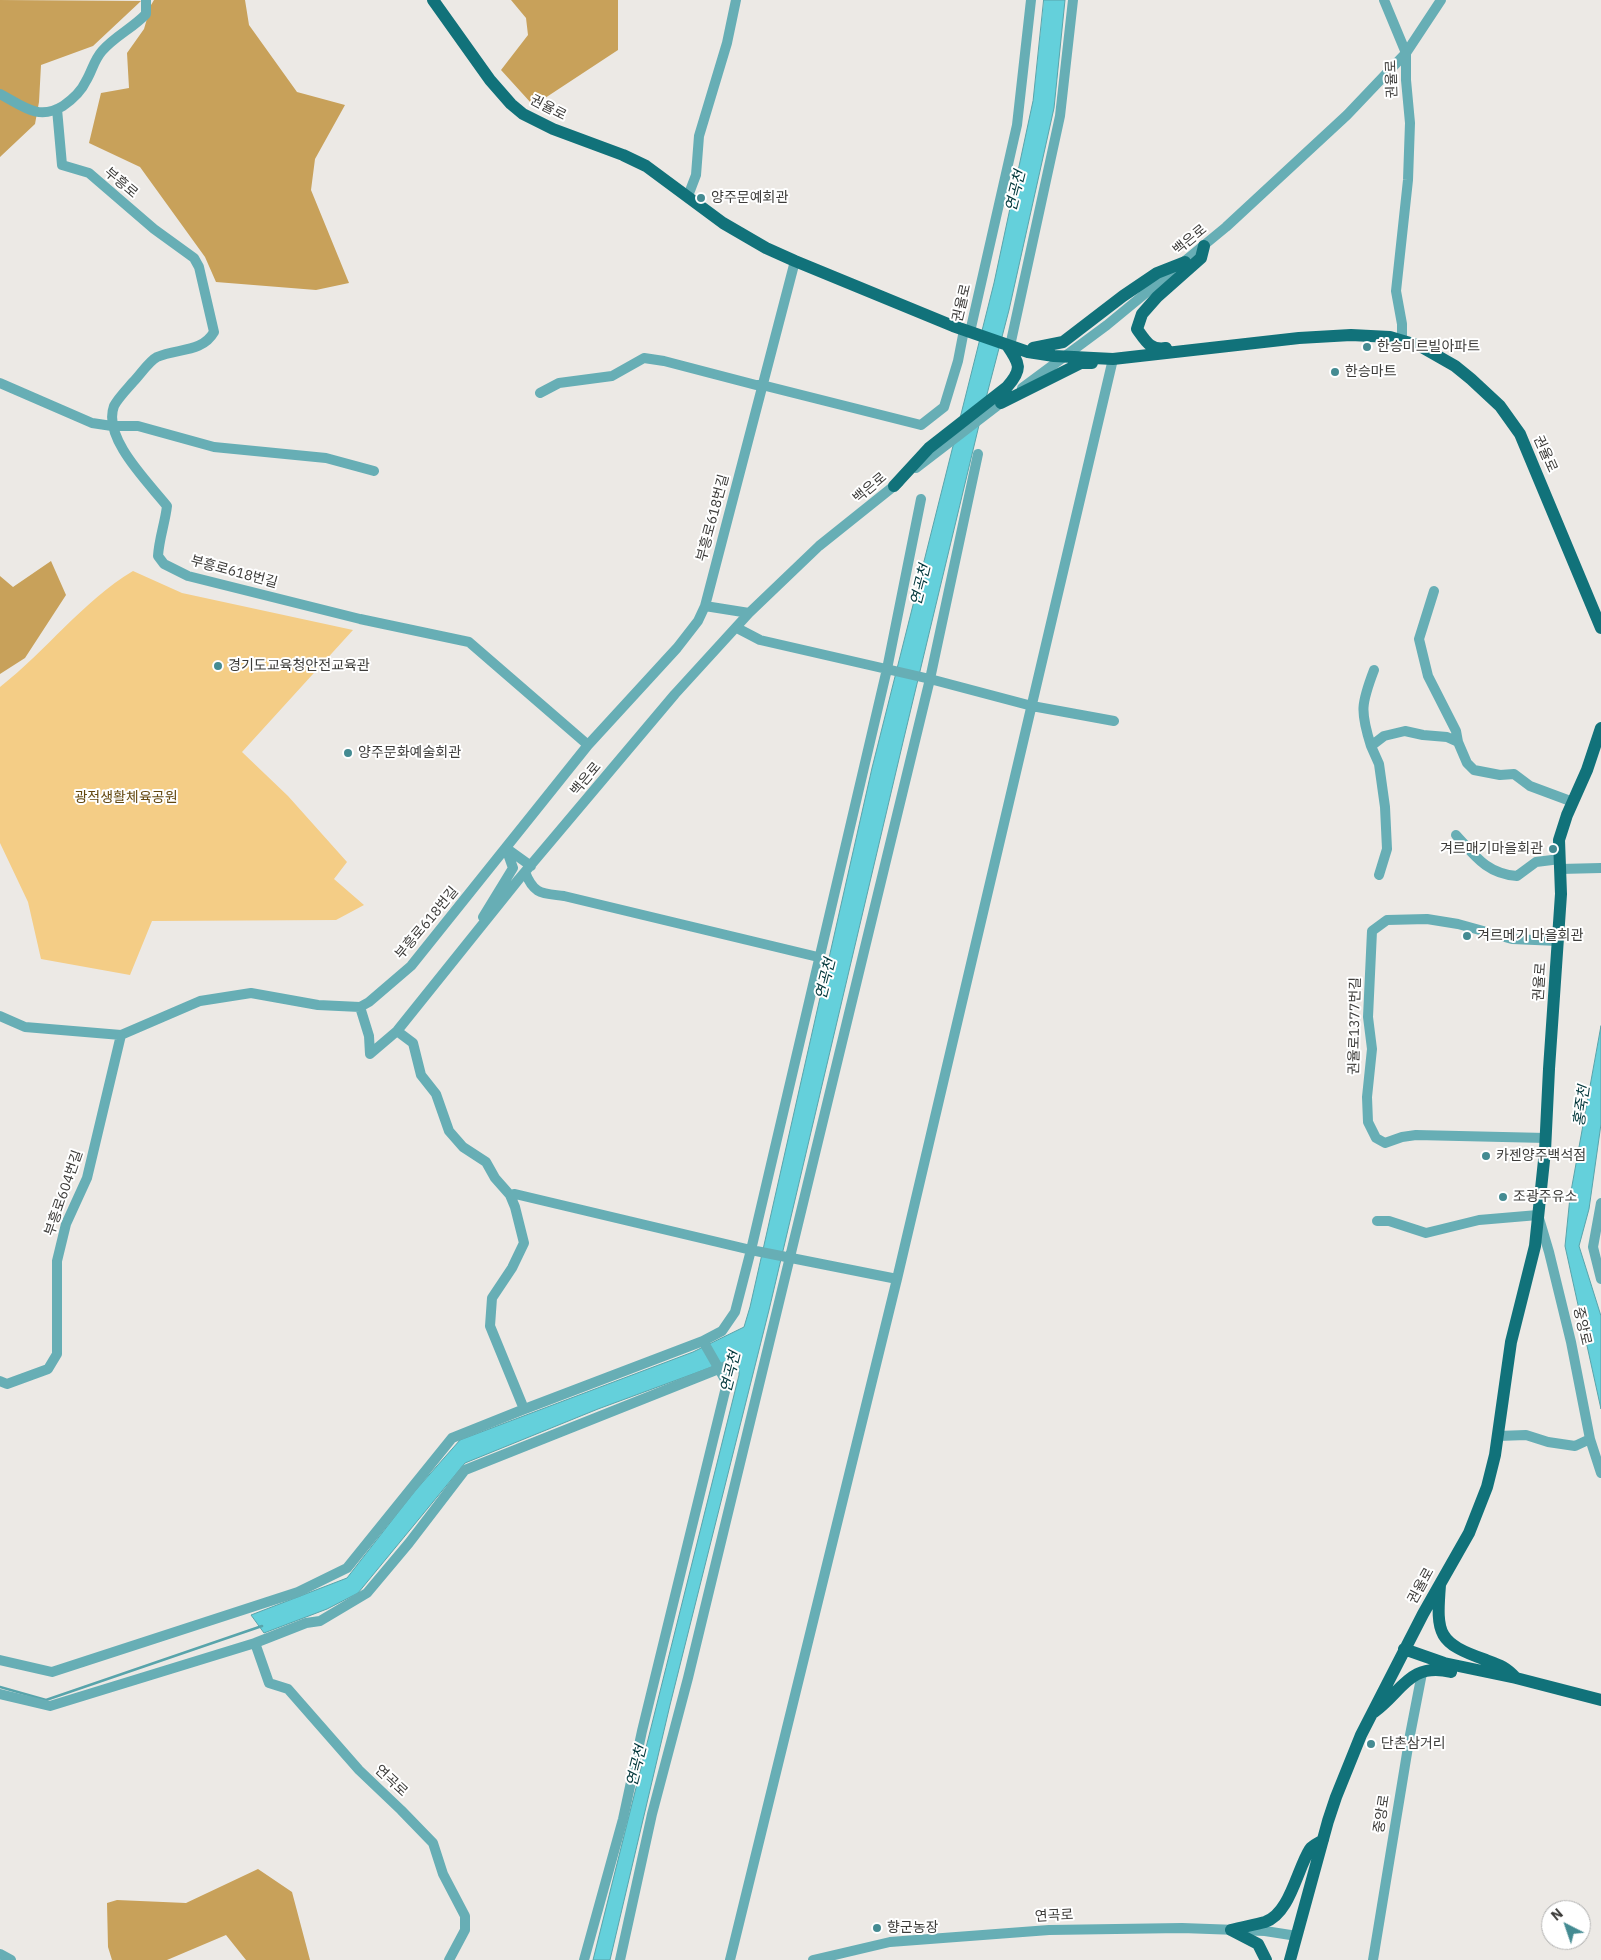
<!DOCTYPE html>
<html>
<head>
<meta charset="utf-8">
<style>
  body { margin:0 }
  #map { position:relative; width:1601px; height:1960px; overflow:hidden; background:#ece9e5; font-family:"IBM Plex Sans",sans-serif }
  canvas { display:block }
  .north { position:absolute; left:1541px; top:1900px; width:50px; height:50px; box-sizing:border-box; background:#fff; border:1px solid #b1b1b0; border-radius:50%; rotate:319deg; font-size:14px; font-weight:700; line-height:20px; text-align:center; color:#3d3c3a }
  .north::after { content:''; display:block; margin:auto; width:18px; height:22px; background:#448b92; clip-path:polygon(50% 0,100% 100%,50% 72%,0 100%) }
</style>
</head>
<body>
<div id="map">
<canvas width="1601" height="1960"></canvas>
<div class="north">N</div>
</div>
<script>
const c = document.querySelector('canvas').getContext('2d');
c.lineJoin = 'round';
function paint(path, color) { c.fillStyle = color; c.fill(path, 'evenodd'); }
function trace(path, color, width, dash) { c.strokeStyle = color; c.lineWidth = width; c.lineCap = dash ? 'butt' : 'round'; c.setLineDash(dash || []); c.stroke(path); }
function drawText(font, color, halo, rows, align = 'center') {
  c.font = font + ' "IBM Plex Sans","Noto Sans KR",sans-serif'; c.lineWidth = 4; c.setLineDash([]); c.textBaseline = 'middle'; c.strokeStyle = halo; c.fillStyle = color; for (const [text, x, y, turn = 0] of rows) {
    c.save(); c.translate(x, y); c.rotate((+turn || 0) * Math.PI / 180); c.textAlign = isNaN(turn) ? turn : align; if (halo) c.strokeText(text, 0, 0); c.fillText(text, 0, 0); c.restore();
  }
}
paint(new Path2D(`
  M133,571L182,593L353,630L242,752L288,796L347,862L334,879L364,905L336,920L152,921L130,975L41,959L28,902L0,843V687C46,651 83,601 133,571Z`), '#f4cd86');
paint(new Path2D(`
  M0,0L141,1L93,46L41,65L39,102L35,124L0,157Z
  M154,0H245L249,25L297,92L345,105L315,159L311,190L349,283L316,290L216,282L205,257L140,167L89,143L101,93L129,88L127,53L144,29L151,5Z
  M511,0H618V50L542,100L531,103L501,70L528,35L526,18Z
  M51,561L66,595L25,658L0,674V576L13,587Z
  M258,1869L292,1892L310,1960H246L226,1935L167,1960H112L108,1947L107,1903L117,1900L186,1903Z`), '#c8a15a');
const water = new Path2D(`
  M1044,0H1065L1054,108L1009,310L980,421L903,742L769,1310L670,1705L610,1960H593L739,1375V1357L598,1409L465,1463L358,1593L327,1609L264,1633L251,1615L347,1578L414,1492L460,1440L693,1352L744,1327L750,1307L872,768L994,283L1033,101Z
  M1601,1026V1124L1589,1209L1579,1246L1601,1316V1409L1565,1246L1570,1197Z`);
paint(water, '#64d0db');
trace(water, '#58a4ab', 1);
trace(new Path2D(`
  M0,1687L46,1700L262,1626`), '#58a4ab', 2.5);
trace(new Path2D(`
  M1384,0L1406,53V80L1410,123L1408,180L1396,291L1402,324V340
  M0,94C23,106 38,121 63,106C73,99 81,92 86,81C92,71 94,60 102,51C115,36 133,28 146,14V0
  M57,109L62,165L89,173L154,229L194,258L199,267L214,332C202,353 177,348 157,357C149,361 140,375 133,382C128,388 118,398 114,406C102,438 149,483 167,506C165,523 159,539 158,556L164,564L188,576L360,619L469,642L588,745
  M688,196L696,175L699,136L727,43L736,0
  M970,332L1017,125L1031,0
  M1010,346L1060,116L1073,0
  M0,383L92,423L112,426H138L214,447L326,458L374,471
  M1022,388L1107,325L1226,227L1347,115L1406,53L1441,0
  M540,393L559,383L612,376L644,358L664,361L756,385H762L921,425L944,407L958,361L964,330
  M916,468L1006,399
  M1434,591L1419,639L1428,676L1456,731L1458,742L1467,763L1474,770L1500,775L1514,774L1530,786L1573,802
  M705,606L749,613
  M737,628L760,640L930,679L1032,706L1114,721
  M1371,746C1360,711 1361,704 1374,670
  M1456,835C1475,856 1487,874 1517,876L1536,862L1560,859
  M506,848L531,866
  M1560,869L1601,868
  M525,872C534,895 542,893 564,896L818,957
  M1379,875L1387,849L1385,807L1379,764L1371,746L1384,736L1405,731L1423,735L1447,737L1458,742
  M483,917L513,868L506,848
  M360,1007L369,1036L370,1054
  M0,1016L25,1027L121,1035L200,1001L251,993L318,1005L360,1007L369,1002L411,966L588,745L677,648L698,621L705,606L795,261
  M397,1031L413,1043L421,1075L436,1094L449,1131L463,1147L486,1162L495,1178L510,1195L515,1207L524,1243L512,1268L492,1298L490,1326L524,1409
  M370,1054L397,1031L519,879L675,694L749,613L819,546L899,482
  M1546,1138L1416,1135L1402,1137L1385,1143L1376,1138L1368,1122L1367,1097L1372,1049L1368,1017L1372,931L1387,920L1427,919L1458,924L1512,939L1558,941
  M510,1195L515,1194L751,1250L897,1279
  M1601,1203L1593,1247L1601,1279
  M1377,1221H1389L1426,1233L1479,1220L1538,1215L1549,1252L1571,1342L1590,1439L1601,1473
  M0,1381L7,1384L48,1369L57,1354V1261L66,1224L87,1178L121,1035
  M1498,1436L1526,1435L1548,1442L1575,1446L1590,1439
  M255,1643L269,1683L288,1689L359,1770L401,1810L433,1843L443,1874L465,1916V1930L449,1960
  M0,1660L52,1672L298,1592L347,1568L452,1438L522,1410L703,1341L722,1331L735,1312L751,1250L887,669L921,499
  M0,1694L50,1706L255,1643L306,1623L320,1621L367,1593L409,1543L465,1470L726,1366
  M0,1954L11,1960
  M584,1960L623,1819L642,1731L727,1383L703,1341
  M620,1960L652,1814L688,1678L930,679L978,454
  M730,1960L897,1279L1113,359
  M813,1960L890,1942L1049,1930L1182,1928L1265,1931L1297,1936
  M1373,1960L1410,1735L1422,1673`), '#67aeb5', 10);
trace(new Path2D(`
  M433,0L490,80L511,104L523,114L553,129L623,155L646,166L723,223L766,248L795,261L953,326L1028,352L1054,356L1113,359L1299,338L1351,335L1390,337L1420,346L1455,366L1471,379L1500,406L1520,434L1601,628
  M1033,348L1063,342L1123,296L1157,273L1185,262
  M1166,348C1150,351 1145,340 1137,329L1142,314L1157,297L1201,258L1204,246
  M1001,403L1081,363H1092
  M894,486L929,448L1007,387C1023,369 1020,364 1007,345
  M1440,1585C1436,1635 1438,1643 1486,1660C1500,1665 1506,1667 1516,1678
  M1404,1649L1444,1663L1516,1678L1601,1700
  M1374,1712C1402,1692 1409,1662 1451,1672
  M1231,1930C1242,1927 1254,1925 1265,1922C1290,1914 1297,1869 1310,1849C1313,1845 1319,1843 1323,1840
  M1231,1930L1258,1944L1266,1960
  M1290,1960L1328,1821L1336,1797L1361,1735L1423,1614L1469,1533L1487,1487L1495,1455L1511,1342L1535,1246L1545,1151L1549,1069L1561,894L1559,840L1567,815L1587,770L1601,728`), '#11727a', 12);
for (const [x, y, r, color] of [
  [701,198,5,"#448b92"],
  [1367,347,5,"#448b92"],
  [1335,372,5,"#448b92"],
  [218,666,5,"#448b92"],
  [348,753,5,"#448b92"],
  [1553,849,5,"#448b92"],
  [1467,936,5,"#448b92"],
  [1486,1156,5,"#448b92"],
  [1503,1197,5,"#448b92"],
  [1371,1744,5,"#448b92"],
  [877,1928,5,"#448b92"]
]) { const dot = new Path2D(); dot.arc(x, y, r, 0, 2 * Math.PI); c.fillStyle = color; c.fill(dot); trace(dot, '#fff', 2); }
drawText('14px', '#3d3c3a', '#fff', [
  ["권율로",1392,79,-92],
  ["권율로",548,108,27],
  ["부흥로",121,183,40],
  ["백은로",1190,240,-39],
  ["권율로",962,303,-77],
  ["권율로",1545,454,66],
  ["백은로",870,488,-40],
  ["부흥로618번길",713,518,-75],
  ["부흥로618번길",234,572,15],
  ["백은로",586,779,-50],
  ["부흥로618번길",427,923,-50],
  ["권율로",1540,982,-86],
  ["권율로1377번길",1355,1026,-89],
  ["부흥로604번길",64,1193,-71],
  ["중앙로",1582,1326,77],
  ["권율로",1421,1586,-61],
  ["연곡로",391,1781,43],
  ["중앙로",1382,1814,-81],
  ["연곡로",1054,1916,-3]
]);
drawText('14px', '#3d3c3a', '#fff', [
  ["양주문예회관",711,198],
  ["한승미르빌아파트",1377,347],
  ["한승마트",1345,372],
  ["경기도교육청안전교육관",228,666],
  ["양주문화예술회관",358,753],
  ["겨르매기마을회관",1543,849,"right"],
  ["겨르메기 마을회관",1477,936],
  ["카젠양주백석점",1496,1156],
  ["조광주유소",1513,1197],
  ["단촌삼거리",1381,1744],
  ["향군농장",887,1928]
], 'left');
drawText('14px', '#634810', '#fff', [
  ["광적생활체육공원",126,798]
]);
drawText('italic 15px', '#00363a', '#fff', [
  ["연곡천",1016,191,-76],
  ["연곡천",921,585,-76],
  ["연곡천",826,979,-76],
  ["홍죽천",1582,1106,-82],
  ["연곡천",731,1372,-76],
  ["연곡천",637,1766,-76]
]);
</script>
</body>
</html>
